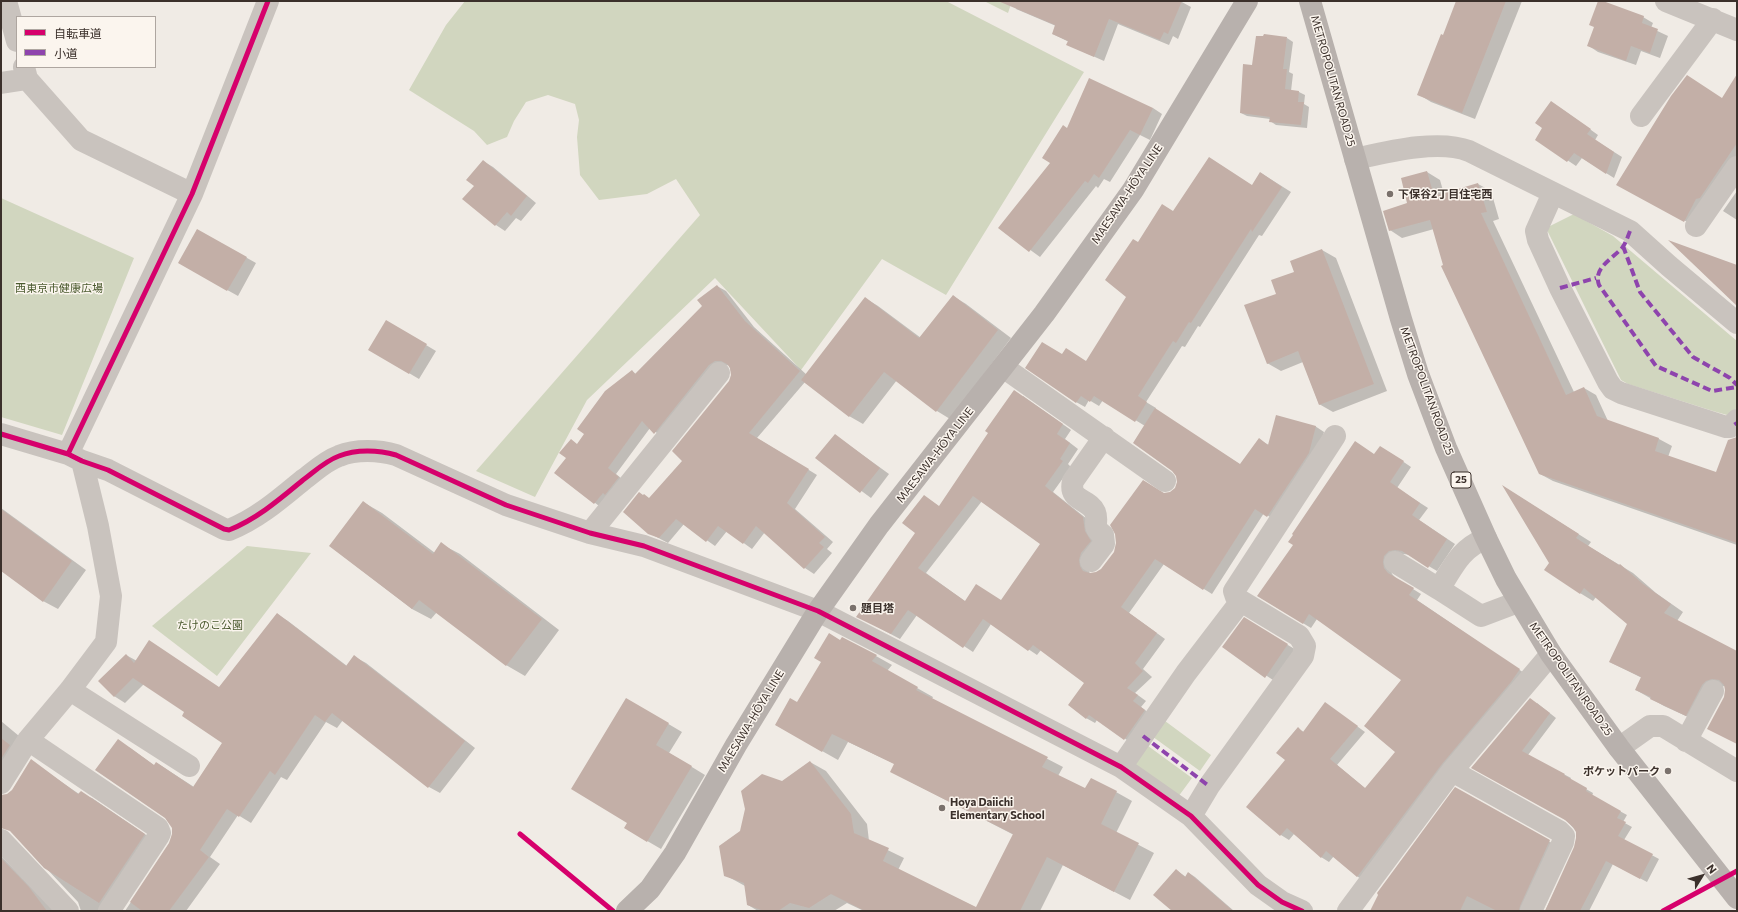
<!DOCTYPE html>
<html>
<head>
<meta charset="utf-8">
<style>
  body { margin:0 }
  #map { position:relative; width:1738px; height:912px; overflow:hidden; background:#f0ebe5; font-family:Commissioner,"Noto Sans JP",sans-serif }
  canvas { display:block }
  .frame { position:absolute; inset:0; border:2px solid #3b302b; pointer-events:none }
  .legend { position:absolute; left:16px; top:16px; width:140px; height:52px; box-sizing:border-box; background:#fbf5ee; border:1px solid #aea6a0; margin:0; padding:5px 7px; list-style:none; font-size:12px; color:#3b302b }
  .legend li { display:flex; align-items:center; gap:8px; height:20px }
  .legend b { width:20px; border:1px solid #aea6a0 }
  .north { position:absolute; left:1682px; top:856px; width:40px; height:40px; -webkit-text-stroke:3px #fbf5ee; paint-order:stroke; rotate:53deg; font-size:11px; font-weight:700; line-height:16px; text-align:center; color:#3b302b }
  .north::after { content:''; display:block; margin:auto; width:14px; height:18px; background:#3b302b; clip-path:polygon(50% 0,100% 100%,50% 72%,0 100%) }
</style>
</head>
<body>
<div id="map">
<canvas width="1738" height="912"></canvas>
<div class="frame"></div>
<ul class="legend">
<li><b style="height:5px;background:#d6006c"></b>自転車道</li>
<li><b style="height:5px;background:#8e44ad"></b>小道</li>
</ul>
<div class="north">N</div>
</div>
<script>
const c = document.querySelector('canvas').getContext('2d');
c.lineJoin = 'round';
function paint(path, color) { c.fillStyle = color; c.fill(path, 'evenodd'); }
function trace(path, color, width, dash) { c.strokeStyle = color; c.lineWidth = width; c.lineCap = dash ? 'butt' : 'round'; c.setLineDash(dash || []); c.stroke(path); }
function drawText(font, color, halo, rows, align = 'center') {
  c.font = font + ' Commissioner,"Noto Sans JP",sans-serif'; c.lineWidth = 3; c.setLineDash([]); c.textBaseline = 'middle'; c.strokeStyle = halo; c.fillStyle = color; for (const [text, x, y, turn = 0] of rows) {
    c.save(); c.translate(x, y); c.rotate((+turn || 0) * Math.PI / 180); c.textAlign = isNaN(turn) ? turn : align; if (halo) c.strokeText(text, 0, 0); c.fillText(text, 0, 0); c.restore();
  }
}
paint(new Path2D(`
  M465,1H946L1084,72L946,295L882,259L801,370L715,278L587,400L535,497L476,471L700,215L676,179L647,194L599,200L580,175L577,137L579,120L575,104L548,95L526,102L514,121L507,137L487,145L474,131L409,90L446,25Z
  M984,1H1012L1008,13Z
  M1,198L134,258L62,435L1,417Z
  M1574,214L1613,236L1737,341V408L1727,415L1713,411L1628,384L1621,380L1546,228Z
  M247,546L311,553L217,676L152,626Z
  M1161,718L1211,755L1200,771L1149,734Z
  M1144,743L1192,778L1178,797L1131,762Z`), '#d1d6bf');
paint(new Path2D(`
  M1019,1H1180L1191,7L1178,39L1173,36L1169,45L1118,24L1104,61L1068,45L1069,42L1053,34L1056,26L1016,9Z
  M1457,1H1522L1475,119L1431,102L1418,94L1444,36Z
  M1599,1L1643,17L1653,23L1651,28L1668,36L1660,58L1641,51L1636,65L1598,52L1589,46L1595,27Z
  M1287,38L1293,42L1289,72L1293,74L1291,91L1299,92L1305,95L1304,104L1309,107L1307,128L1276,125L1270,121V119L1247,116L1241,113L1253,66Z
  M1737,81V160L1691,224L1617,184L1722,99Z
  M1559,107L1598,135L1595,140L1622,157L1614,178L1582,158L1576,166L1536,139Z
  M1153,108L1162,114L1150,140L1140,135L1110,182L1104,179L1098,188L1096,186L1040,257L1000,228L1051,163L1068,129Z
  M483,161L493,167L536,203L521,221L516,218L505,231L496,225L464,199L475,186Z
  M1427,172L1440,180L1444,194L1478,184L1491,191L1499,219L1493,221L1574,392L1584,388L1596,395L1608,421L1659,439L1672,446L1668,457L1717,473L1737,464V545L1553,481L1540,474L1444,266L1434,229L1402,238L1390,230L1409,204Z
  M1261,173L1291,192L1262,236L1259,235L1200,327L1198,326L1185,347L1182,346L1146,402L1156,408L1155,410L1241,465L1259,440L1269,445L1315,426L1324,432L1318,458L1276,521L1264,513L1212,594L1164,564L1129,613L1165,639L1143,669L1152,677L1135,693L1146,701L1141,707L1153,716L1133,744L1097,720L1095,723L1086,718V683L1041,650L1037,655L991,624L973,652L917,615L900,639L866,621L916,533L924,496L940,507L1023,396L1071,430L1065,439L1078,449L1068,464L1071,467L1053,492L1092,523L1099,546L1087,565L1090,574L1097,573L1101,570L1164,494L1170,493L1176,488L1178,482L1177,476L1145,426L1103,400L1099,406L1089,400L1085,407L1076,402L1062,355L1086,362L1128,296L1139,243L1174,212L1253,186ZM982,501L1042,544L1001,601L966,602L926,573Z
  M1737,191V220L1723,211Z
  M197,230L256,263L238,296L179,263Z
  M1322,250L1336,258L1387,391L1333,412L1319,404L1303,362L1281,371L1267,363L1278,295L1295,272Z
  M717,286L726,291L754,327L807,375L865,298L878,306L921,338L953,296L966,304L1011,338L950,419L937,411L897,380L863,424L849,416L805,382L757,438L817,475L795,509L833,542L827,549L832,553L814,574L805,568L765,532L752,549L727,531L715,546L684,524L668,543L649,533L643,496L650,499L684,461L730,381L732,375L729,365L724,366L664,438L650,428L616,474L627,483L603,509L556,473L632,371L636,374L703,306Z
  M396,327L436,351L419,379L370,350Z
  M835,435L889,474L871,498L817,458Z
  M1389,452L1411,467L1397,488L1428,508L1419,520L1455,544L1437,571L1410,555L1404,554L1397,556L1390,567L1392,574L1397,579L1421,594L1417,600L1527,675L1366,881L1358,877L1334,856L1329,862L1321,857L1294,834L1289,840L1281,835L1247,807L1286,760L1298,729L1304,732L1325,703L1365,732L1337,765L1366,789L1396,752L1403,680L1317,619L1311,628L1258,596L1375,455Z
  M1515,494L1591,542L1588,546L1633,573L1656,593L1683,612L1677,621L1737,652V744L1725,697V686L1720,687L1699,722L1664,706L1636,690L1642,678L1610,662L1628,624L1596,597L1593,601L1580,593L1550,563Z
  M363,502L382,513L435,553L441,544L460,554L559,630L525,676L506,665L437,612L431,619L412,609L330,546Z
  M1,508L86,570L58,609L43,601L1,570Z
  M277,614L288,621L347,666L355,657L366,663L475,748L440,793L429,787L343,720L337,728L326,722L287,780L281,777L251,823L238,815L210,857L220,864L186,911H125L169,844L174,833L171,823L129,747L155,766L157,763L194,787L223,742L186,712L144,684L125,703L114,696L126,655L137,661L220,688Z
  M1244,619L1298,651L1276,682L1223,647Z
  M841,641L876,656L892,665L887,671L933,697L932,699L1063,767L1058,776L1086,790L1116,792L1132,801L1116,833L1154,853L1130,900L1063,865L1040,911H864L847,903L834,911H758L748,905L745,886L725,875L741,832L782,782L810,762L826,771L867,824L869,841L904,858L898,870L977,908L1014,835L907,780L895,764L848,742L838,760L776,725L797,703Z
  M626,699L682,732L669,753L705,775L661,849L625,828L628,822Z
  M1537,703L1556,718L1528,755L1571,778L1570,780L1593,793L1592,796L1627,815L1623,822L1632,827L1624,840L1659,859L1647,882L1613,864L1589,911H1545L1575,848L1577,832L1566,820L1473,767Z
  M1,721L19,736L1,784Z
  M31,761L79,794L92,798L155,841L109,911H81L78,902L14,834L1,816V796L7,795L12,791Z
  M1456,789L1559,847L1530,911H1377Z
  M1,856L55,911H1Z
  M1176,870L1186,877L1189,873L1195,877L1234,911H1174Z`), '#0003');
paint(new Path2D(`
  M998,1H1182L1168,34L1164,32L1160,40L1109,19L1094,57L1066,45L1068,41L1052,34L1055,25Z
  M1456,1H1506L1462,113L1417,95L1441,34L1443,35Z
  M1598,1H1603L1644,16L1642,23L1658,29L1650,53L1631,46L1626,61L1587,46L1594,27L1589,25Z
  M1264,34L1287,37L1283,69H1287L1285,89L1299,91L1298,102H1304L1301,125L1269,122L1270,117L1240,113L1243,64L1252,65L1256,36H1263Z
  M1737,74V143L1700,198L1696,199L1684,222L1616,185L1671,96L1687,75L1722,98Z
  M1089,78L1153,108L1140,135L1130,130L1099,178L1094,174L1088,183L1085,181L1029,252L998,228L1050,163L1042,158L1063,125L1067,128Z
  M1551,101L1591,129L1587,134L1614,152L1606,174L1574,153L1567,162L1535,140L1542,128L1535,123Z
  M1209,157L1252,185L1260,172L1282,187L1252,232L1251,229L1191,323L1189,322L1176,343L1173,341L1138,396L1147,402L1135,422L1094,396L1090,402L1081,396L1076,403L1025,368L1042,342L1062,354L1066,348L1086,361L1126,297L1105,280L1133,239L1138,242L1162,204L1173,211Z
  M483,160L527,196L511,216L507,212L495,226L462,199L474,186L466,180Z
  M1427,171L1434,196L1478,183L1487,212L1481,213L1566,395L1584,387L1597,416L1659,438L1655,451L1716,472L1728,440L1737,437V543L1539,474L1441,266L1443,265L1430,220L1389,231L1383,211L1407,203L1401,178Z
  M197,229L247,257L227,291L178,263Z
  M1668,240L1737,265V306Z
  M1322,249L1374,384L1319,405L1298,351L1267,364L1244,305L1276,294L1271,280L1294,272L1290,261Z
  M717,285L745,321L800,371L749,433L809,469L787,503L825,537L819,543L824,547L804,569L756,526L743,544L718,526L706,542L676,519L659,538L648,534L623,512L639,492L643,495L644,494L649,498L682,461L672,451L729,381L731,375L730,368L727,364L721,361H715L709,365L654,434L642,421L608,468L619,477L605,495L603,493L594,504L554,473L566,458L559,453L571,439L577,444L584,434L577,429L605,391L632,370L635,374L702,306L697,300Z
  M953,295L998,330L936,412L884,372L849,417L801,380L865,297L919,338Z
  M386,320L427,344L409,374L368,350Z
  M1014,390L1063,424L1057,434L1070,443L1060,459L1063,461L1045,486L1083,517L1085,531L1091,541L1081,553L1079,560L1080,566L1083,571L1090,573L1096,572L1101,569L1114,552L1116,543L1115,534L1110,525L1143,480L1164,493L1170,492L1175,488L1177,482L1176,476L1172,471L1133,443L1155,408L1240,464L1259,438L1268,445L1276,415L1316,426L1309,453L1267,517L1255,509L1203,590L1155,559L1121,607L1157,633L1135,663L1143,671L1127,688L1138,695L1133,701L1145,710L1124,740L1089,715L1086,719L1068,705L1084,683L1033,645L1028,651L983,619L963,648L908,610L891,634L856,617L915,533L902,523L924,495L939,506L988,433L985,431ZM973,496L1040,544L1001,600L976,584L965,601L918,568Z
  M835,434L880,468L860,493L815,458Z
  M1355,441L1374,454L1380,446L1404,461L1390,482L1420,503L1412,515L1447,539L1428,568L1402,551L1395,550L1389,551L1384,556L1383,562L1384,568L1388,573L1414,588L1409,595L1520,669L1511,682L1442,764L1357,877L1326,851L1321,858L1287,828L1280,836L1246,807L1285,760L1276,753L1298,727L1303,732L1325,702L1358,726L1330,759L1365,788L1395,752L1364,726L1401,680L1309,614L1303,624L1257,596L1293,545L1288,542L1293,535L1292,534Z
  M1502,485L1579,534L1576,538L1619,565L1620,564L1643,584L1671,604L1664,613L1737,651V744L1707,729L1724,697L1725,690L1724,685L1719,680L1712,679L1706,681L1702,685L1686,716L1650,699L1651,697L1635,690L1641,677L1609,662L1627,624L1584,588L1580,594L1544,570L1549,563Z
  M363,501L433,554L441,542L542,619L506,666L419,600L412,609L329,546Z
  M1,509L72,561L43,602L1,571Z
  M277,613L346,666L354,655L465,741L428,788L332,713L325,722L315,715L275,775L270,771L239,817L227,809L200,850L209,857L169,911H142L130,902L169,843L172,834V828L165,818L95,770L118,739L154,765L156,762L193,787L222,743L182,716L184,712L133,678L114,697L98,681L126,654L134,663L149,640L219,687Z
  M1244,617L1288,644L1265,678L1222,647Z
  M829,633L840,640L842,637L877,655L872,661L918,687L916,690L1048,757L1042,767L1085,788L1091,778L1117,791L1101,824L1139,843L1114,892L1047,857L1020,911H865L831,894L809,908L790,903L778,911H764L747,905L744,883L724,876L719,846L740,831L745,809L741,791L762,774L782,781L810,761L851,814L854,833L889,848L883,861L976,907L1013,834L890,772L894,764L832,734L822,752L775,725L790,698L797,702L821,662L814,658Z
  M626,698L669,723L656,745L692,766L647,842L624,828L627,823L571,789Z
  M1530,698L1550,713L1522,751L1565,774L1564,775L1587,788L1586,791L1621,811L1617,818L1626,822L1618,836L1653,854L1640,879L1606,861L1580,911H1545L1574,847L1576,838V832L1573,827L1565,820L1471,768Z
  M1,738L10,745L1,759Z
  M31,759L78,794L81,791L145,834L99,903L44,868L10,831L1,828V795L7,794L12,790Z
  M1455,787L1550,840L1520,906L1519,911H1497L1467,896L1460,911H1370L1378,895L1377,893Z
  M1,858L29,887L47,911H1Z
  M1176,869L1185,877L1188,872L1233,911H1172L1153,895Z`), '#c3afa7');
trace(new Path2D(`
  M6,1L17,41
  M1666,1L1737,30
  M24,67L27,79L81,140L192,194
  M1,83L27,79
  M1641,116L1713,19
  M1355,159C1387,152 1438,139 1469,151L1630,231L1669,266L1737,323
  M1553,193L1536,231L1538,240L1560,288L1608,382L1613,389L1621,393L1726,427H1730L1737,420
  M1696,226L1737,167
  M1003,367L1165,481
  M1,434L68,454L82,461L108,470L224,529L229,530C257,519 280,499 303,480C314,472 325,461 339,456C356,449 379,450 396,455L506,505L590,533L644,546L818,611L1121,767L1191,816L1258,885L1282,902L1302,911
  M68,454L192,194L268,1
  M590,533L719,373
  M1486,538C1459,550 1454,566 1439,589L1481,616L1518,602
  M1091,561L1104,544L1103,535C1091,526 1099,522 1095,512C1089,498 1068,502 1073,481L1104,437
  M1395,562L1439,589
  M70,690L189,766
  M28,740L158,828L160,833L158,837L109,911
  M1686,741L1713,691
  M1619,748L1650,726H1663L1737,771
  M1121,767L1186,673L1241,601
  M1452,771L1559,831L1564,836L1563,842L1531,911
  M1,783L28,740L70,690L106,642L111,596L98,526L82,461
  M1191,816L1209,786L1303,656L1305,646L1299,636L1241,601L1236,597L1234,591L1335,436
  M1,840L68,911
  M1348,911L1452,771L1551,654`), '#c9c3be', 22);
trace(new Path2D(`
  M1310,1L1401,319L1418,374L1446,448L1486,538L1506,579L1551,654L1619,748L1737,898
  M627,911L650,889L675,853L736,745L818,611L879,525L1044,314L1133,190L1247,1`), '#b8b1ad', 22);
trace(new Path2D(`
  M1630,231C1628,236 1626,243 1622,248C1611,260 1593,268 1599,285L1656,366L1712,391L1737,387
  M1623,246L1640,292L1693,357L1730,378L1737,385
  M1560,288L1596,278
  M1735,422L1737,425
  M1143,736L1209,786`), '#8e44ad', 4, [8, 4]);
trace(new Path2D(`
  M1,434L68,454L82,461L108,470L224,529L229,530C257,519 280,499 303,480C314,472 325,461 339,456C356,449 379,450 396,455L506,505L590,533L644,546L818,611L1121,767L1191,816L1258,885L1282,902L1302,911
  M68,454L192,194L268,1
  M520,834L613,911
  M1663,911L1737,871`), '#d6006c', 5);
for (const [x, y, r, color] of [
  [1390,194,4,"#7a716c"],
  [853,608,4,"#7a716c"],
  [1668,771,4,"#7a716c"],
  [942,808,4,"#7a716c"]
]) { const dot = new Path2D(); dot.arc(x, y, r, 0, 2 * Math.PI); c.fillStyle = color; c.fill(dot); trace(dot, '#fbf5ee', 1.5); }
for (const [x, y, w] of [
  [1461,480,20]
]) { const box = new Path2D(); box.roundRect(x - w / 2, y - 8, w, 16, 3); c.fillStyle = '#fbf5ee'; c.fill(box); trace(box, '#3b302b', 1); }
drawText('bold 10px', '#3b302b', null, [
  ["25",1461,480]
]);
drawText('11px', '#3b302b', '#fbf5ee', [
  ["METROPOLITAN ROAD 25",1333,81,74],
  ["MAESAWA-HŌYA LINE",1127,194,-56],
  ["METROPOLITAN ROAD 25",1427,391,70],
  ["MAESAWA-HŌYA LINE",935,455,-52],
  ["METROPOLITAN ROAD 25",1571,679,55],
  ["MAESAWA-HŌYA LINE",751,721,-59]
]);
drawText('bold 11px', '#3b302b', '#fbf5ee', [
  ["下保谷2丁目住宅西",1398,194],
  ["題目塔",861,608],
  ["ポケットパーク",1660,771,"right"],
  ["Hoya Daiichi",950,802],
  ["Elementary School",950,815]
], 'left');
drawText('11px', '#4a5a2e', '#fbf5ee', [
  ["西東京市健康広場",59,288],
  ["たけのこ公園",210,625]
]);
</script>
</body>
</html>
